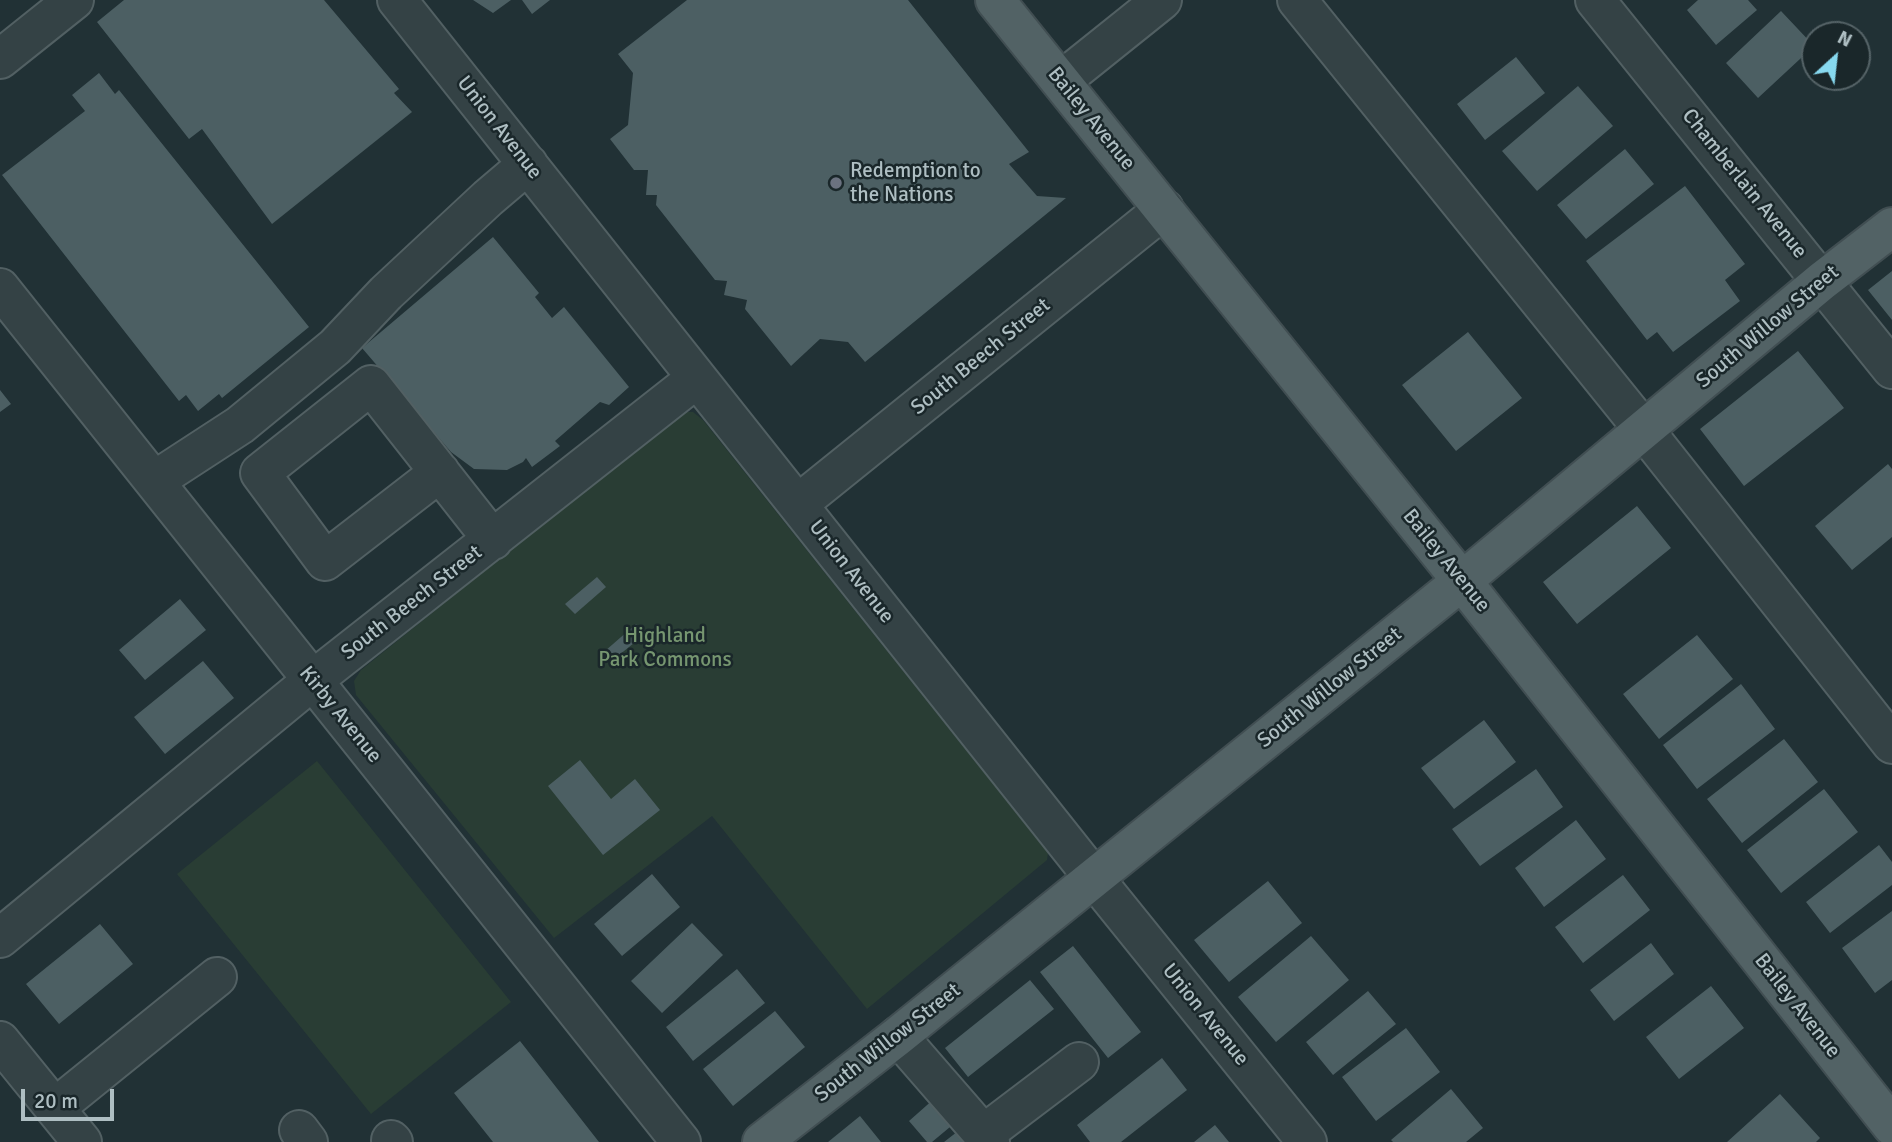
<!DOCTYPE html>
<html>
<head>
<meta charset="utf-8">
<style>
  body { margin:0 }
  #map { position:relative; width:1892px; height:1142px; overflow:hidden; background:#213135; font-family:Signika,sans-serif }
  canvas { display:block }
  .north { position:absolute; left:1801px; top:21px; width:70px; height:70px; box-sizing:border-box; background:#1a272a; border:2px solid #556367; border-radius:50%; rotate:27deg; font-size:19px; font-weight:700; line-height:28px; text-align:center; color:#aebec2 }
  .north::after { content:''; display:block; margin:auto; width:24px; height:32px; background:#87d9ef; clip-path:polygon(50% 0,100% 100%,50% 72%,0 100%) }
  .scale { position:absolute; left:21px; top:1089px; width:93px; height:32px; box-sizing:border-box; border:4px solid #aebec2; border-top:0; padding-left:9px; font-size:21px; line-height:24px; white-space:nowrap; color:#aebec2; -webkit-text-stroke:5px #1a272a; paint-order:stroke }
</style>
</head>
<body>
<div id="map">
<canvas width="1892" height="1142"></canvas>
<div class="north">N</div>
<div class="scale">20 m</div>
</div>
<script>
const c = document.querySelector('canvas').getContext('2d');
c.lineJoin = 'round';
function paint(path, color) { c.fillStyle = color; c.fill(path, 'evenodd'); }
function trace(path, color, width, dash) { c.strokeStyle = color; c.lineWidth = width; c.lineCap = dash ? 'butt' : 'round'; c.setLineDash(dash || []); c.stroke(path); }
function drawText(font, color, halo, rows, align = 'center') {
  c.font = font + ' Signika,sans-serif'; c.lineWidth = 5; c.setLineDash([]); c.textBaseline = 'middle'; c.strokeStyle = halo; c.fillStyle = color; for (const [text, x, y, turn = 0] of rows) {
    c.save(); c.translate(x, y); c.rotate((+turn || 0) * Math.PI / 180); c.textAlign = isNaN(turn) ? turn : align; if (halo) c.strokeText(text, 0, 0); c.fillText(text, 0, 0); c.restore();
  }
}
paint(new Path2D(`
  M682,412H693L703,420L1048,853L1047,860L867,1009L712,816L554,938L356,695L354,681L361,670Z
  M317,761L511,1002L371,1114L177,874Z`), '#293d34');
paint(new Path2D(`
  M124,0H324L399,89L394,93L412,112L272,224L202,129L189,139L97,22Z
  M473,0H511L493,13Z
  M522,0H550L532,14Z
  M687,0H908L1029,152L1009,164L1037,196L1066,198L865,362L848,342L820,339L791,366L745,309L747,300L724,295L727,281L715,280L656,205L657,195H646L648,170H634L610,139L628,125L633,73L618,54Z
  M1698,0H1748L1757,10L1716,45L1687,10Z
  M1781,11L1814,46L1758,98L1726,63Z
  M1516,57L1545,93L1485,140L1457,104Z
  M99,73L115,94L119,90L309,327L222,398L219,394L198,411L186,395L179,401L2,175L85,111L72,95Z
  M1578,86L1613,126L1537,191L1502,151Z
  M1625,149L1654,184L1586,239L1557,205Z
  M1685,186L1745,264L1725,280L1740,301L1673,352L1657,332L1647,340L1586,261Z
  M493,237L539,293L535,297L552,318L564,307L629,387L609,405L600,402L555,441L560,446L532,467L526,458L523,462L507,470L474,469L451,452L362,348Z
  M1892,271V320L1868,290Z
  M1468,332L1522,398L1456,451L1402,385Z
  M1798,351L1844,408L1744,486L1700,429Z
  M0,390L11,404L0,412Z
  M1888,464L1892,469V537L1852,570L1815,526Z
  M1637,506L1671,548L1577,624L1543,582Z
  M597,577L606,587L575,614L565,604Z
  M180,599L206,630L145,680L119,650Z
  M636,624L645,634L613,660L605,651Z
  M1697,635L1733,679L1659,739L1623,694Z
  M203,661L234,698L165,754L134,717Z
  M1741,684L1775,729L1697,789L1663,745Z
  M1484,720L1516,762L1454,809L1421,768Z
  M1784,739L1818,782L1742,843L1707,799Z
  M580,760L611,799L635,779L660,810L603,855L548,786Z
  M1536,769L1563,807L1480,866L1452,829Z
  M1824,789L1858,832L1781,893L1747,850Z
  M1576,820L1606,859L1544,907L1515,868Z
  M1879,845L1892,862V885L1830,933L1806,902Z
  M652,874L680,907L622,956L594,924Z
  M1623,875L1650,910L1583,963L1555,927Z
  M1268,881L1302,923L1229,982L1194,940Z
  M1892,911V980L1875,993L1842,948Z
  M692,923L723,955L662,1013L631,981Z
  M100,924L133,964L59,1024L26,984Z
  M1311,936L1349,980L1276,1042L1238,997Z
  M1651,943L1674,974L1614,1021L1590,990Z
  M1073,946L1141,1032L1108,1058L1040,972Z
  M737,969L765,1003L693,1061L666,1027Z
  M1030,980L1054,1009L968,1077L945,1048Z
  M1711,986L1744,1028L1679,1079L1646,1037Z
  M1368,991L1396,1024L1333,1075L1306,1042Z
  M775,1011L805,1047L733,1106L703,1069Z
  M1406,1028L1440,1072L1376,1121L1342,1077Z
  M520,1041L599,1142H493L454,1093Z
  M1162,1058L1187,1090L1121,1142H1090L1077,1125Z
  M1451,1089L1483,1128L1466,1142H1393L1391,1140Z
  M1780,1094L1820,1138L1816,1142H1727Z
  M935,1098L956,1122L932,1142H927L909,1121Z
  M860,1116L881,1142H828Z
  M1215,1125L1229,1142H1194Z
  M962,1128L973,1142H944Z`), '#4c5f63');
const minor = new Path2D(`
  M397,0L1094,878L1307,1142
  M1297,0L1644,430L1892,744
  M1595,0L1892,369
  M0,59L74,0
  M1061,81L1162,0
  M0,288L681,1142
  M440,472L325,561L260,473L371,385L493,540
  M154,481L240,425L335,347L386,293L488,198L528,164
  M798,504L1164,209
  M0,938L313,680L697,378
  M898,1036L990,1142
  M0,1041L82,1142
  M55,1108L217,977
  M299,1130L308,1142
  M984,1134L1079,1062
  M391,1140L393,1142`);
const major = new Path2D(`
  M995,0L1462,581L1892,1126
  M762,1142L898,1036L1462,581L1822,281L1892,227`);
trace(minor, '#526063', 42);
trace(major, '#414e52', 42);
trace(minor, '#344245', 38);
trace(major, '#526265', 38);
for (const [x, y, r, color] of [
  [836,183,7,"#6b7280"]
]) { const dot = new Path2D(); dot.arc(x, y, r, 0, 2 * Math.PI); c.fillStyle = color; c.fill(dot); trace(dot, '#1a272a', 2.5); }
drawText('21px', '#aebec2', '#1a272a', [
  ["Bailey Avenue",1091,119,51],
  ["Union Avenue",499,128,52],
  ["Chamberlain Avenue",1744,184,51],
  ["South Willow Street",1768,327,-40],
  ["South Beech Street",981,357,-39],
  ["Bailey Avenue",1446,561,51],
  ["Union Avenue",851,572,52],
  ["South Beech Street",412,603,-38],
  ["South Willow Street",1330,688,-39],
  ["Kirby Avenue",340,715,51],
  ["Bailey Avenue",1797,1006,52],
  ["Union Avenue",1205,1015,51],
  ["South Willow Street",888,1043,-38]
]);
drawText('21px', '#aebec2', '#1a272a', [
  ["Redemption to",850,171],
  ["the Nations",850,195]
], 'left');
drawText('21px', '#769670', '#1a272a', [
  ["Highland",665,636],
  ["Park Commons",665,660]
]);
</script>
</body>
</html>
